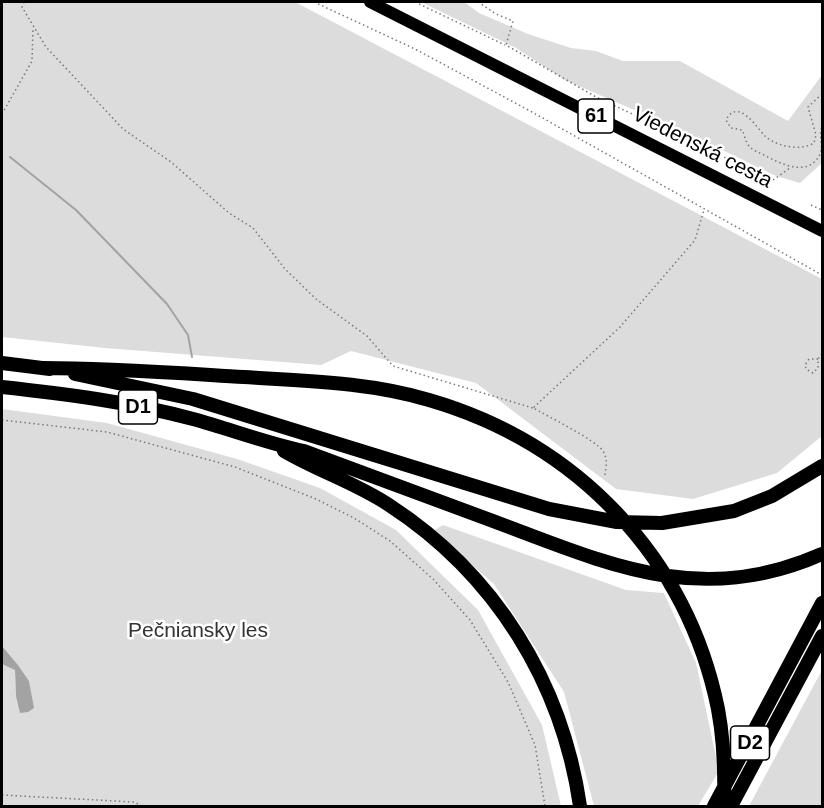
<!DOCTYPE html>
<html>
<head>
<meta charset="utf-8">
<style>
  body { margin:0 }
  #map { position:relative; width:824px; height:808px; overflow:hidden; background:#fff; font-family:Helvetica,sans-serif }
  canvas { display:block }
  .frame { position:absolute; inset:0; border:3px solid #000; pointer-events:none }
</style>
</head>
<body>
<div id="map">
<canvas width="824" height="808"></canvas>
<div class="frame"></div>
</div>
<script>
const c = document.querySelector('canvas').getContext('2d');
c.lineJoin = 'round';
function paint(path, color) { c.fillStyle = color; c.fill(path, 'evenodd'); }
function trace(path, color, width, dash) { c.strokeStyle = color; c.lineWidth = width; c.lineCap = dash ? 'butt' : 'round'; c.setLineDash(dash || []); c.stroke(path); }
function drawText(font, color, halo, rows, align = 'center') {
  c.font = font + ' Helvetica,sans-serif'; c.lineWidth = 5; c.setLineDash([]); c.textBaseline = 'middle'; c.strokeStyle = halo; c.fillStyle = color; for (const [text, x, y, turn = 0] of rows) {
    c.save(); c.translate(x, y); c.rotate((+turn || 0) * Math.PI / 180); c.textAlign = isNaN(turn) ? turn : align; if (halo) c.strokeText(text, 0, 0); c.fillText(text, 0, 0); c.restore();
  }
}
paint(new Path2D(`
  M2,2H295L822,279V436L777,473L693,499L616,489L476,383L351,351L321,365L105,348L2,337Z
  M421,2H464L479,13L528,34L571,48L596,51L623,61H680L788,121L822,75V163L800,183L776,176L685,132L565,80L516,48Z
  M2,409L107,423L237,459L320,488L396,530L478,610L542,725L561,806H2V664L15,669L16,696L33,708L29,681L18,665L2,646Z
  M443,525L626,590L664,593L696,663L719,771L698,806H594L564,692L494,584L433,531Z
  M822,670V806H749Z`), '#dcdcdc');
paint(new Path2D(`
  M2,646L18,665L29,681L34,708L28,712L20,713L16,696L15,670L2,664Z`), '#a3a3a3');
trace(new Path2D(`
  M10,157L76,210L167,304L188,335L192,357`), '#a3a3a3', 2);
trace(new Path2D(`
  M24,2L22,7L46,47L123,129L171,162L229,213L253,228L285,269L316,299L367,336L393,366L533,408
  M314,2L415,49L532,112L822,275
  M415,2L505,45
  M478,2L496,14L513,21L506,45L596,97L773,180L790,168
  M822,94L808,107L816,135L814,143C801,151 777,147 765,136C756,127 738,97 726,120L731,128L742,130C745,135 745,142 750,147C754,151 760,153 766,156C781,164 809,178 820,154C824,145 818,135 822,127
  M2,114L32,61L33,28
  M811,205L822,210
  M818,359H809L805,365L806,369L813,373L818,368V359L822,354
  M2,420L107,432L235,467L316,499L354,518L390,541L433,579L470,620L508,682L535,745L545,806
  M605,475C606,467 608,459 603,451C597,441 546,415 533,408L620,327L695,240L704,210
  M2,795L134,802L142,806`), '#777', 1.5, [1.5, 3]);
trace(new Path2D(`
  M370,2L822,231`), '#000', 12);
trace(new Path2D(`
  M2,363L50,369
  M43,368C110,368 177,373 244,377C306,381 369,382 429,400C577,443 687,557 718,709C724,741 725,774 724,806
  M75,374L193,399L549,509L617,522L662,523L734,511L772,496L822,466
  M2,387C66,394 130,402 193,419C230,429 266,443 304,451C367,474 430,498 493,521C608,564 700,608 822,554
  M284,451C318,471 356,483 389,505C495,574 562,682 580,806
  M714,806L822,603
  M731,806L822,636`), '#000', 14);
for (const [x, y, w] of [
  [596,116,36],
  [138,407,39],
  [750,743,39]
]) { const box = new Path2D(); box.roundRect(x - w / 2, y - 17, w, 34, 4.5); c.fillStyle = '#fff'; c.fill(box); trace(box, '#000', 1.5); }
drawText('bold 20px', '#000', null, [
  ["61",596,116],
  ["D1",138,407],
  ["D2",750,743]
]);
drawText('21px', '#000', '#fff', [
  ["Viedenská cesta",702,148,27]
]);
drawText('21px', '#333', '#fff', [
  ["Pečniansky les",198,631]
]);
</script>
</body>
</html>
